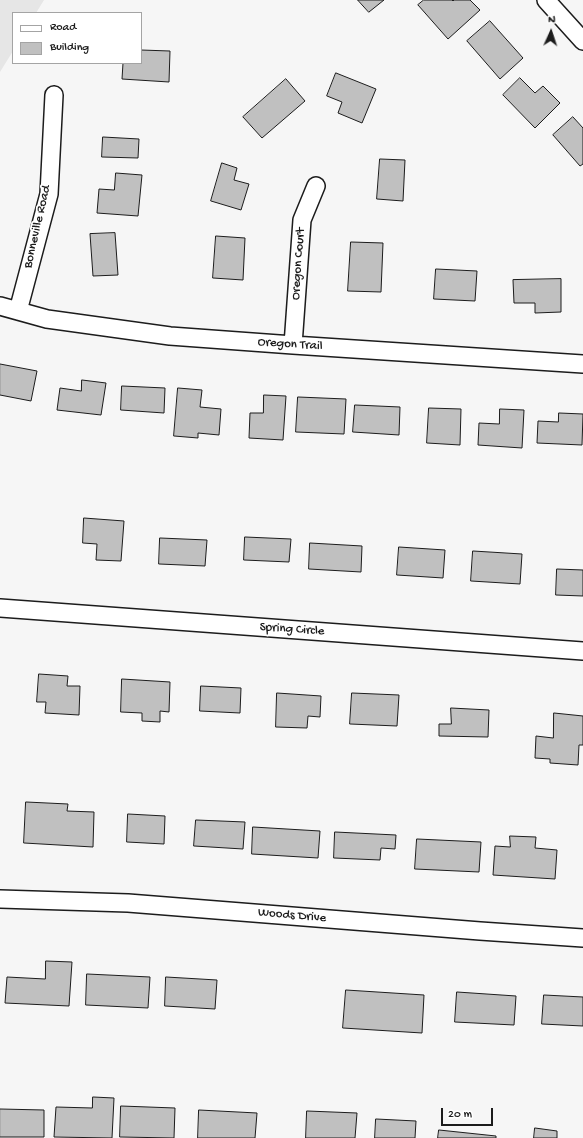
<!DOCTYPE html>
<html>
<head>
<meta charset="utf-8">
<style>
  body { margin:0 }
  #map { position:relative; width:583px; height:1138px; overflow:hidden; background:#f6f6f6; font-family:"Gochi Hand",sans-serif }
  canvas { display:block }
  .legend { position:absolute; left:12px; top:12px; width:130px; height:52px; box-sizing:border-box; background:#fff; border:1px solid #a4a4a4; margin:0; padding:5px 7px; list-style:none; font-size:12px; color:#1c1c1c }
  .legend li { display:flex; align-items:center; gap:8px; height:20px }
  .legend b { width:20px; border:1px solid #a4a4a4 }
  .north { position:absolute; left:531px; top:12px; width:40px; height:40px; -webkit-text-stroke:3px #fff; paint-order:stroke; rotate:3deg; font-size:11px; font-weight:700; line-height:16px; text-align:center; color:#1c1c1c }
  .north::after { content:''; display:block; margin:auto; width:14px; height:18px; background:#1c1c1c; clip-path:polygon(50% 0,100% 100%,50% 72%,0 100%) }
  .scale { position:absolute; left:441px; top:1108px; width:52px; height:18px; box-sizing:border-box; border:2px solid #1c1c1c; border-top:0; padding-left:5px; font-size:12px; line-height:14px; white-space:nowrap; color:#1c1c1c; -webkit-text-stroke:3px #fff; paint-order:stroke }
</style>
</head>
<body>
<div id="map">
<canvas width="583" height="1138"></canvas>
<ul class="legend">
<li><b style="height:5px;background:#fff"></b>Road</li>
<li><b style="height:11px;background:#c0c0c0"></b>Building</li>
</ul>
<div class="north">N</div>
<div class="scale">20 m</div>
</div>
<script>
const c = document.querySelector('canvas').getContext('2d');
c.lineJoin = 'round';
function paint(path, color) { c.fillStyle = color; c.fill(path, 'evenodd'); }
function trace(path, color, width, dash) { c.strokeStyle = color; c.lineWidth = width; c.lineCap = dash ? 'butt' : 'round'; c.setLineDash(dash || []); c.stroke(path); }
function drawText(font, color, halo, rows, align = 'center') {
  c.font = font + ' "Gochi Hand",sans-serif'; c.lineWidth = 3.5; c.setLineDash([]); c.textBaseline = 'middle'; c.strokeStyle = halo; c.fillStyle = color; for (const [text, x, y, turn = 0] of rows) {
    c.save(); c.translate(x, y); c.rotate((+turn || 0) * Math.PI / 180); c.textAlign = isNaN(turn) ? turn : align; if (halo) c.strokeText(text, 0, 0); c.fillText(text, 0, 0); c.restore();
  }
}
paint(new Path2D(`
  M0,0H44L36,13H13V51L0,72Z`), '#e6e6e6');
const building = new Path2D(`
  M358,0H384L369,12Z
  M424,0H452L453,1L454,0H470L480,10L448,39L418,5Z
  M490,21L523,58L500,79L467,41Z
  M141,50L170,51L169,82L122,79L123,63H141Z
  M336,73L376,89L362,123L338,113L342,102L327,96Z
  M520,78L535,93L543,86L560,103L535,128L503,95Z
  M286,79L305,101L262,138L243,117Z
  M573,117L583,128V164L580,166L553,135Z
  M103,137L139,139L138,158L102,157Z
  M380,159L405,160L403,201L377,199Z
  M222,163L237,168L234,180L249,184L241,210L211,201Z
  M116,173L142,175L138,216L97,213L99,189L114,190Z
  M115,233L118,275L93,276L90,234Z
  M216,236L245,238L243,280L213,278Z
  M351,242L383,243L381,292L348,291Z
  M436,269L477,271L475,301L434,299Z
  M561,279V312L535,313V303H514L513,280Z
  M0,364L37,371L31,401L0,395Z
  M82,380L106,383L101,415L57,410L60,388L81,391Z
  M122,386L165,388L164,413L121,410Z
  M178,388L202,390L200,407L221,409L219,435L198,433V438L174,436Z
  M264,395L286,396L283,440L249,438L250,413H263Z
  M298,397L346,399L344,434L296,432Z
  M355,405L400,407L399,435L353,432Z
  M429,408L461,409L460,445L427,443Z
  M500,409L524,410L522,448L478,445L479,423L499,424Z
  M559,413L583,414L582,445L537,443L538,421L558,422Z
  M84,518L124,521L121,561L96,560L97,544L83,543Z
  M245,537L291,539L289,562L244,560Z
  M160,538L207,540L205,566L159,564Z
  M310,543L362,546L361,572L309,569Z
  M399,547L445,550L443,578L397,575Z
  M473,551L522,554L520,584L471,581Z
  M557,569L583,570V596L556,595Z
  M39,674L68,676L67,686H80L79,715L45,713L46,702H37Z
  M122,679L170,682L169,712L160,711V722L142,721V713L121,712Z
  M201,686L241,688L240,713L200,711Z
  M277,693L321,696L320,717L308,716L307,728L276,727Z
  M352,693L399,695L397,726L350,724Z
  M451,708L489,710L488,737L439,736V724H451Z
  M554,713L583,716V745H579L578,765L550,763V759L535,758L536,736L553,738Z
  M26,802L68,804L67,811L94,812L93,847L24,843Z
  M128,814L165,816L164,844L127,842Z
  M196,820L245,822L243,849L194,846Z
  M253,827L320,831L318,858L252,854Z
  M335,832L396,835L395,849L381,848L380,860L334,858Z
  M510,836L536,837L535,848L557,850L555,879L493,875L495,846L510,847Z
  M417,839L481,842L479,872L415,869Z
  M46,961L72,962L69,1006L5,1003L7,977L45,979Z
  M87,974L150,977L148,1008L86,1005Z
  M166,977L217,980L215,1009L165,1006Z
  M346,990L424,995L422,1033L343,1028Z
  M457,992L516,996L514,1025L455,1022Z
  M544,995L583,997V1026L542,1024Z
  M93,1097L114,1098L112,1138L54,1137L56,1107L92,1108Z
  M121,1106L175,1108L174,1138L120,1137Z
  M0,1109L44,1110V1137H0Z
  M199,1110L257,1113L255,1138H198Z
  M307,1111L357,1113L355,1138H306Z
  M376,1119L416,1121L415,1138H375Z
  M535,1128L557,1131V1138H534Z
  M439,1130L496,1136V1138H438Z`);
paint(building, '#c0c0c0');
trace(building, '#1c1c1c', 1);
const minor = new Path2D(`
  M546,0L583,41
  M0,306L47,319L170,336L293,345L583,364
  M18,311L49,194L54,95
  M293,345L302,220L316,186
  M0,608L583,651
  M0,899L128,903L480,931L583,938`);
trace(minor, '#1c1c1c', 20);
trace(minor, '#fff', 17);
drawText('13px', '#1c1c1c', '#fff', [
  ["Bonneville Road",38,227,-77],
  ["Oregon Court",299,264,-86],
  ["Oregon Trail",290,345,4],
  ["Spring Circle",292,630,4],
  ["Woods Drive",292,916,5]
]);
</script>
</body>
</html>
